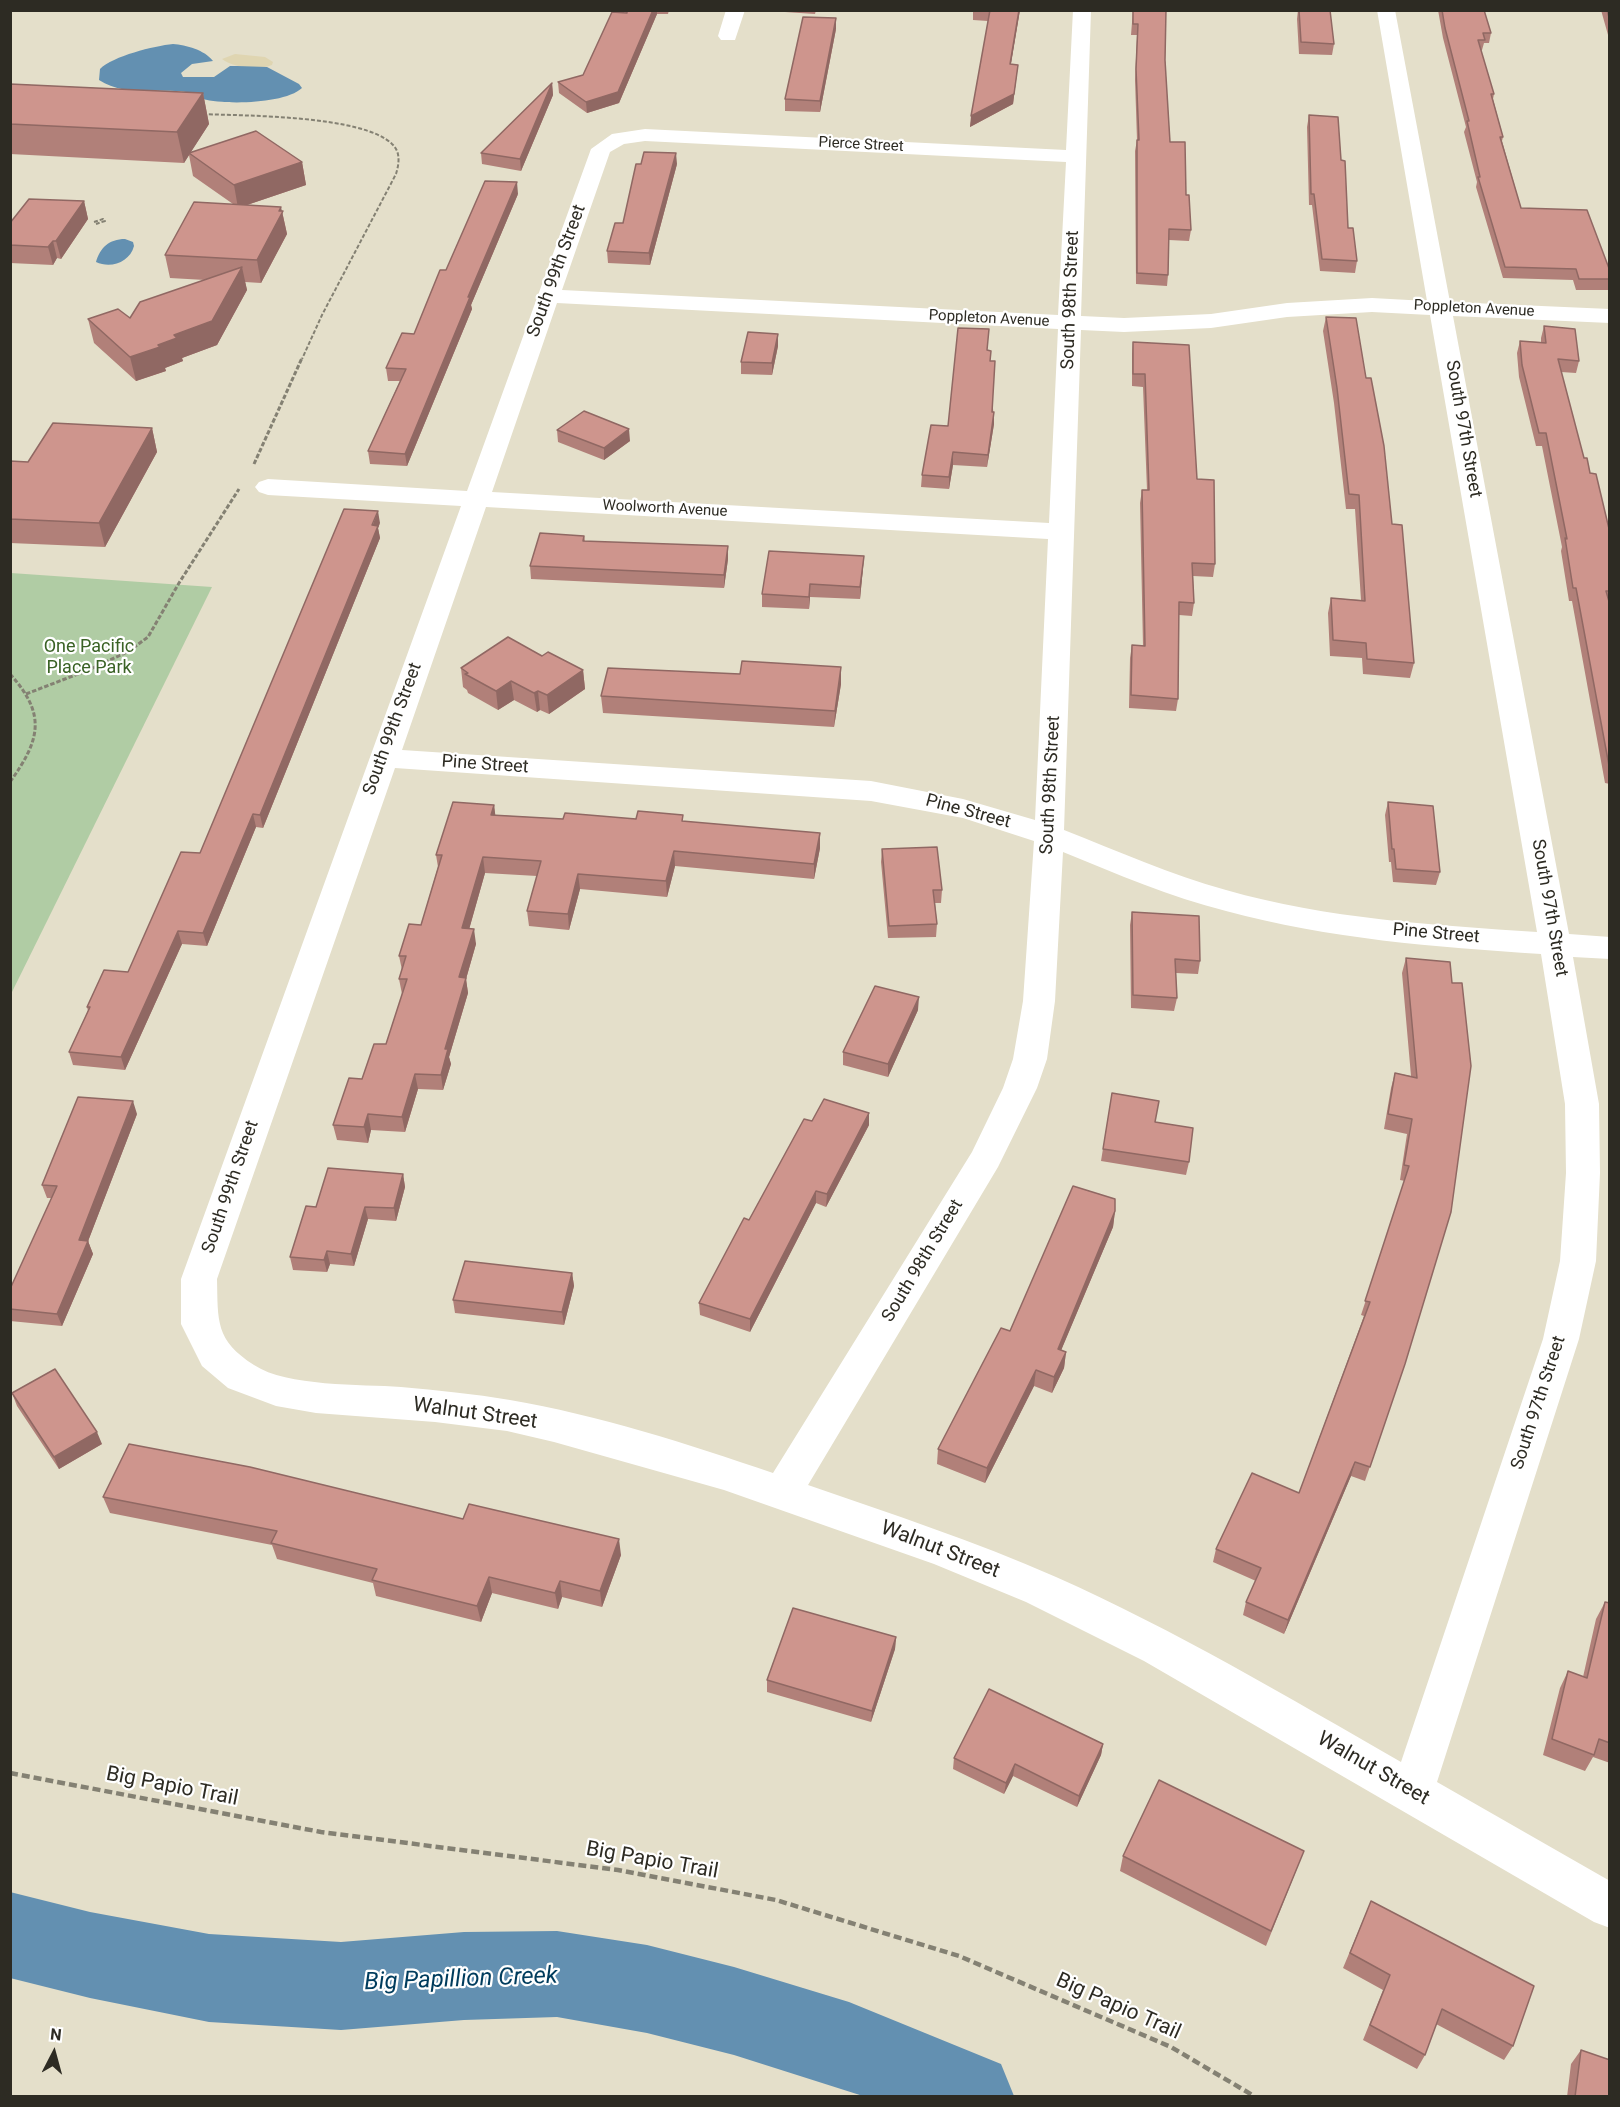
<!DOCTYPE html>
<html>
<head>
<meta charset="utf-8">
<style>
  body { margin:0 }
  #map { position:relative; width:1620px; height:2107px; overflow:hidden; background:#e4dfca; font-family:Roboto,sans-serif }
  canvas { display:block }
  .frame { position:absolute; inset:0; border:12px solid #2d2b23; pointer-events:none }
  .north { position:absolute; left:24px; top:2023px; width:60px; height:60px; -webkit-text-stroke:4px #fff; paint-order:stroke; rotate:6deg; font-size:16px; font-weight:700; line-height:24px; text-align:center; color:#2d2b23 }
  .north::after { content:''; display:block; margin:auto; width:21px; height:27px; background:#2d2b23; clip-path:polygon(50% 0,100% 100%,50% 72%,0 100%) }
</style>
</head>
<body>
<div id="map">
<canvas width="1620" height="2107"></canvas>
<div class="frame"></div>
<div class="north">N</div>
</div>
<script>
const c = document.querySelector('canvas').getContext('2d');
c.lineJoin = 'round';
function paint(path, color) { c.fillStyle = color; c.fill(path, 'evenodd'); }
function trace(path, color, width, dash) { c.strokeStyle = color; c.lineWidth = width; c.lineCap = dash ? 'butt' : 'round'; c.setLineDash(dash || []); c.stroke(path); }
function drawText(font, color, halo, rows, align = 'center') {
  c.font = font + ' Roboto,sans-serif'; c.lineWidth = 4.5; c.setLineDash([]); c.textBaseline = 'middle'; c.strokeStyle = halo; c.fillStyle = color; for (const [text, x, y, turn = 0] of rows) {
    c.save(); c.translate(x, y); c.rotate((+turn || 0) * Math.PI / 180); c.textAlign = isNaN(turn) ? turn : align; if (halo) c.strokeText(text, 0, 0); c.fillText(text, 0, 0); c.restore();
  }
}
paint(new Path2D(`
  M11,573L212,587L11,994L10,573Z`), '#b0cca4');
paint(new Path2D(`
  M235,54L265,57L273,62L272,65C260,70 233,68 222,59Z`), '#dfd5b1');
paint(new Path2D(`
  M173,44C186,45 205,50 213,61L192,64L181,73L183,77H214L230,66H237L267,67L299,84L302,88C285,104 224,105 203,99C197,97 192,92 186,92C157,88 125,97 99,80L100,69C113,56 154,46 173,44Z
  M125,239L133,242L134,246C130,262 111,269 96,262C100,248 109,239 125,239Z`), '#6390b1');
paint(new Path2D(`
  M10,1892L90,1912L209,1934L341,1942L464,1932L557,1931L647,1945L734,1967L849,2002L1001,2064L1014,2096H863L734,2055L647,2033L557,2017L464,2020L341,2030L209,2022L90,1998L10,1978Z`), '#6390b1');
trace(new Path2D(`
  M203,114C246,116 362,115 392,144C401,152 399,164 396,174L322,315L302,359
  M94,222L103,219L105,221L96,224`), '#848173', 2, [4, 2]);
trace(new Path2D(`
  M254,464L302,358
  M10,674C47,715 40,740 10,782
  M26,694L91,669L129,651L148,637L179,583L239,489`), '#848173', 3, [4.5, 2]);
trace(new Path2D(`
  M10,1773L321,1832L618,1870L776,1900L959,1956L1171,2047L1254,2096`), '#848173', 4.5, [8, 4]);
paint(new Path2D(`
  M726,10H745L735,40H721L718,36Z
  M1073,10H1091L1081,316L1124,318L1211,314L1287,303L1372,298L1427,301L1377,10H1395L1450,302L1610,309V323L1453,316L1569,934L1610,937V959L1573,957L1599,1104L1600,1173L1596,1261L1579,1339L1437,1782L1610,1881V1928L1594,1922L1144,1661L1026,1602L934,1564L724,1490L554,1442L507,1431L435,1422L316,1413L276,1406L228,1388L202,1366L181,1324V1279L461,506L268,495L259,492L255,487L259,482L268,479L467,491L591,149L612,134L645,129L1066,150ZM645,141L1066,162L1058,315L562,290L610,152L624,144ZM557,303L1058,329L1049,523L492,492ZM1372,312L1430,315L1537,932C1434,925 1327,919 1226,890C1171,875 1118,851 1064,830L1081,330L1124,332L1211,328L1287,317ZM486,507L1048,539L1035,820L963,799L871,781L402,750ZM395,768L871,801L963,818L1034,841L1023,1001L1013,1059L1003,1088L972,1152L773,1473C688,1444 598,1415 510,1400C474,1394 437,1390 401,1387C361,1384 287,1387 254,1365C215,1340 218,1321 217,1279ZM1063,852C1117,874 1170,897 1226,911C1329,939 1435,947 1541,954L1565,1104L1566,1173L1560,1261L1543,1339L1401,1762C1288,1697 1175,1630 1056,1577C975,1541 891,1514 808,1485L998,1167L1037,1088L1047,1059L1055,1001Z`), '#fff');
paint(new Path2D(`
  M627,10H669L668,14H657L619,103L587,113L559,93L558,82L583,75Z
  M785,10H816L815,14L785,12Z
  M973,10H1020L1011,64L1018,65L1013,104L970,127L988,21L973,20Z
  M1133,10H1166L1165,60L1170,142L1186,195L1191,230L1189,241L1169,240L1168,275L1167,286L1136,284L1135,151L1137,140L1135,80L1137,35H1131Z
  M1298,10H1330L1334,44L1332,55L1299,54L1297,19Z
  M1438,10H1484L1491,33L1489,43H1484L1482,50H1481L1494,94L1493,99L1503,137L1502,141L1521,208L1610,271V290H1576L1573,280L1503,278L1476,187L1477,182L1464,132L1466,127L1443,38Z
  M1601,10H1610V42Z
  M836,29L820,112L785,111V99Z
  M552,83L553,95L521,171L482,164L481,153Z
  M10,84L203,93L209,124L190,153L302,162L306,185L247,205L282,211L287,234L261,283L245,282L247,290L217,345L182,358L183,361L165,368L166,371L136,381L94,343L88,319L130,318L205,280L170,278L165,255L233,204L193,176L189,155L184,163L10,154Z
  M1309,115L1341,160L1348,228L1357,261L1355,273L1320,271L1312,205H1309L1307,127Z
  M677,164L650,265L608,263L607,251Z
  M518,194L471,305L472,309L407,466L370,464L368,451L400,381H388L386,368L414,334L446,270Z
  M84,201L88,219L61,259L57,258L53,265L10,263V223Z
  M1326,317L1366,378L1392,524L1414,663L1410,678L1363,674L1362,658L1330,656L1328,613L1331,598L1361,600L1355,509H1346L1334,403L1323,331Z
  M1544,326L1579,361L1576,373L1561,372L1584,458L1590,473L1610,533V784L1605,783L1572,601H1569L1561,551L1562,547L1542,446H1536L1519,377L1517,353L1520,341L1541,342V338Z
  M778,334V346L772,375L741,374V362Z
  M1133,342L1197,479L1215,564L1213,577L1193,576L1194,603L1192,616L1179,615L1178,699L1176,711L1129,708L1130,658L1132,645L1143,646L1140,503L1142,490H1147L1143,387L1132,386V354Z
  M987,350L990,361L994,424L987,467L953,465L949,489L921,487L922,475Z
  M152,428L157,452L105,547L10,543V461L28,462Z
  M557,430L630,441L604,460L558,442Z
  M380,523L378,528L380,538L263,828L256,827L207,946L182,944L125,1070L73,1065L69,1052L88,1011L87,1007L128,972L200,853Z
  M584,536L585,541L728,559L724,588L531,579L530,566Z
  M864,556L863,568L860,599L810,597L809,609L762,607V594Z
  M542,656L583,670L585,689L549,714L540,710L537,712L514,700L498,710L468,693L467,690L463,687L461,668Z
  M841,667V684L834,727L603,713L601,696Z
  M1388,802L1440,872L1436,885L1393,882L1391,862H1389L1385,815Z
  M494,805L495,815L563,819H636L684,821L820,848L814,879L675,866L667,897L580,889L569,930L529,926L527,911L537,876L485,873L469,929L476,944L466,979L468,993L449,1057L451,1064L443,1090L418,1089L405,1132L371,1130L368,1143L337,1140L333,1125L386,1044L402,994L399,979L402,970L399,956L421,925L438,867L436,855Z
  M882,849L942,890L941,903H935L937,924L936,937L888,938L881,862Z
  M1132,912L1200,961L1198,974L1176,973L1177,998L1174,1011L1131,1008L1130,925Z
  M1406,958L1450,962L1405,1364L1365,1481L1351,1476L1284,1634L1243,1615L1246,1602L1256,1581L1213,1562L1216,1549L1299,1493L1364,1316L1361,1315L1405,1181L1400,1180L1407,1134L1384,1129L1391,1088L1395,1073L1411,1076L1402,973Z
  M918,1010L888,1077L843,1065V1052Z
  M1112,1093L1155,1122L1189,1162L1186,1175L1101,1161Z
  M869,1113V1125L826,1207L816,1203L750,1332L700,1315L699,1303L749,1220L812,1121Z
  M137,1114L88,1241L93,1254L62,1326L10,1321V1289L52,1198H47L42,1185Z
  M403,1174L405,1187L396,1221L368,1219L354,1266L330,1264L327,1272L293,1270L290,1257L316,1207Z
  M1115,1211L1113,1227L1061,1350L1066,1352L1064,1368L1052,1393L1034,1386L985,1483L937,1464L938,1449L1010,1331Z
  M572,1273L574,1286L564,1325L455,1313L453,1300Z
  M12,1393L102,1444L59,1469L17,1406Z
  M103,1497L463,1519L621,1555L602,1607L562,1597L558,1609L492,1593L481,1622L376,1596L373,1583L277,1559L272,1545L110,1513Z
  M1605,1602L1610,1603V1763L1593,1757L1585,1771L1543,1755L1560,1688L1568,1671L1583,1677L1596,1619Z
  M896,1637L895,1649L871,1722L767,1692V1680Z
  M1103,1744L1101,1755L1077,1807L1013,1776L1004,1794L953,1769L954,1758Z
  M1123,1856L1298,1866L1266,1946L1120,1871Z
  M1371,1901L1513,2046L1504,2060L1436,2024L1425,2055L1417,2069L1363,2040L1383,1990L1343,1968Z
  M1581,2050L1610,2097H1567L1571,2064Z`), '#b18079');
paint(new Path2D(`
  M653,10H657V14L619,103L587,113L586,102Z
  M1019,10H1020L1009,75L1010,64Z
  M836,18V29L820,112V101Z
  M1018,65L1013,104L970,127L971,116Z
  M552,83L553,95L521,171L520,159Z
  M203,93L209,124L184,163L177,132Z
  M676,153L677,164L650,265L649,253Z
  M302,162L306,185L238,208L234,185Z
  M517,182L518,194L471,305L472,309L407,466L405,454L468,297Z
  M84,201L88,219L61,259L56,241Z
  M281,207L287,234L261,283L257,260Z
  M53,241L57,258L53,265L48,247Z
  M242,267L247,290L217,345L182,358L183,361L165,368L166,371L136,381L130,357L158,345L174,335Z
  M778,334V346L772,375V363Z
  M994,412V424L987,467L988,455Z
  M152,428L157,452L105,547L99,523Z
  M629,429L630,441L604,460V448Z
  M953,452V465L949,489V477Z
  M378,511L380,523L378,528L380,538L263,828L260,815Z
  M728,546V559L724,588V575Z
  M864,556L863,568L860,599V587Z
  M810,584V597L809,609V597Z
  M841,667V684L834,727L835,711Z
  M583,670L585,689L549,714L547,695Z
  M511,681L514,700L498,710L496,691Z
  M538,691L540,710L537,712L534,693Z
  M494,805L496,820L491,815Z
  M253,814L256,827L207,946L203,933Z
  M820,833V848L814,879V864Z
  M674,851L675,866L667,897L666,881Z
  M483,857L485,873L465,944L462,928Z
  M578,874L580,889L569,930L568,914Z
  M474,929L476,944L466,979L468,993L449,1057L451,1064L443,1090L441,1075L445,1049L459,977Z
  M178,931L182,944L125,1070L121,1057Z
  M919,997L918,1010L888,1077V1064Z
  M415,1074L418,1089L405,1132L402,1117Z
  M133,1101L137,1114L87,1244L88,1241L93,1254L62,1326L57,1314L79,1240Z
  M869,1113V1125L826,1207L827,1194Z
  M368,1114L371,1130L368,1143L364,1127Z
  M403,1174L405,1187L396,1221L394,1208Z
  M816,1191V1203L750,1332V1319Z
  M365,1207L368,1219L354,1266L351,1254Z
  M1115,1211L1113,1227L1055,1365L1058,1349Z
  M327,1251L330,1264L327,1272L324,1260Z
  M572,1273L574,1286L564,1325L562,1312Z
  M1066,1352L1064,1368L1052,1393L1054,1377Z
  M1036,1370L1034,1386L985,1483L987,1468Z
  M97,1432L102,1444L59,1469L54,1457Z
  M1355,1462L1351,1476L1284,1634L1288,1620Z
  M619,1539L621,1555L602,1607L600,1591Z
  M489,1577L492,1593L481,1622L477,1606Z
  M560,1581L562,1597L558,1609L555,1593Z
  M896,1637L895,1649L871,1722L872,1711Z
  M1103,1744L1101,1755L1077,1807L1079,1796Z
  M1015,1764L1013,1776L1004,1794L1006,1783Z`), '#906863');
const building = new Path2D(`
  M627,10H653L618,92L586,102L558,82L583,75L612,12L627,13Z
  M990,10H1019L1010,64L1018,65L1014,94L971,116Z
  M1133,10H1166L1165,60L1170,142H1185L1186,195H1189L1191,230L1169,229L1168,275L1137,273V140H1139L1136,69L1138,24H1133Z
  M1299,10H1330L1334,44L1301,42Z
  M1442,10H1484L1491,33H1483L1485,40H1478L1494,94H1491L1503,137H1500L1521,208L1587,210L1610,271V279H1579L1576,269L1505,267L1478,177H1480L1467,121H1469L1445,28Z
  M1607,10H1610V21Z
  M803,17L836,18L820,101L785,99Z
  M552,83L520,159L481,153Z
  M10,84L203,93L177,132L10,124Z
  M1309,115L1338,117L1341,160L1345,161L1348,228H1353L1357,261L1322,259L1314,194H1311Z
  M256,131L302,162L234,185L189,153Z
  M644,152L676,153L649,253L607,251L615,223H623L636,164H641Z
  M485,181L517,182L468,297H470L405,454L368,451L406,369L386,368L402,333L414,334L440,270H446Z
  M29,199L84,201L56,241H53L48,247L10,245V223Z
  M194,202L281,207L279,211H283L257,260L165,255Z
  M242,267L212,321L174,335L177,338L158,345L160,347L130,357L88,319L118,309L130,318L140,302Z
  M1326,317L1356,318L1366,378H1371L1384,446L1392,524L1402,525L1414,663L1367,659L1366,643L1333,640L1331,598L1365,601L1359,495L1349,494L1337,388Z
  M1544,326L1575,329L1579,361L1558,359L1584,458H1587L1590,473L1596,474L1610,533V591H1606L1610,605V771L1576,588H1573L1565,538L1567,539L1546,433H1539L1522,365L1520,341L1546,343Z
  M958,328L989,329L987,350L991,351L990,361H995L992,412H994L988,455L953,452L949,477L922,475L931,425L948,426Z
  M748,332L778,334L772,363L741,362Z
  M1133,342L1189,345L1197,479L1214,480L1215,564L1192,563L1194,603L1179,602L1178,699L1131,695L1132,645L1145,646L1142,490H1149L1145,374H1133Z
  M584,411L629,429L604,448L557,430Z
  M53,423L152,428L99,523L10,519V461L28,462Z
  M344,509L378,511L372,525L378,526L260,815L253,814L203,933L178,931L121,1057L69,1052L90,1007H87L104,970L128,972L181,852L200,853Z
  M540,533L584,536L583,541L728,546L724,575L530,566Z
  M769,551L864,556L860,587L810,584L809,597L762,594Z
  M508,637L542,656L548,652L583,670L547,695L538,691L534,693L511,681L496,691L465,674L468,673L461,668Z
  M742,661L841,667L835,711L601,696L608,668L740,674Z
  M453,802L494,805L491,815L563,819L565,813L636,819L638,811L683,815L682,821L820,833L814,864L674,851L666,881L578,874L568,914L527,911L541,861L483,857L462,928L474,929L459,977L466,978L445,1049H448L441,1075L415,1074L402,1117L368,1114L364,1127L333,1125L349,1078L362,1079L374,1044H386L407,979H399L406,956H399L409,924L421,925L442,855H436Z
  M1388,802L1433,806L1440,872L1396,869L1394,849H1392Z
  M937,847L942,890H933L937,924L889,926L882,849Z
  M1132,912L1199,916L1200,961L1175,959L1177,998L1133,995Z
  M1406,958L1450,962L1452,983H1462L1471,1066L1451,1212L1405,1364L1370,1467L1355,1462L1288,1620L1246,1602L1261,1568L1216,1549L1252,1473L1299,1493L1370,1302L1365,1301L1409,1166L1404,1165L1412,1119L1388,1114L1395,1073L1417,1078Z
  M875,986L919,997L888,1064L843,1052Z
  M1112,1093L1159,1101L1155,1122L1193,1128L1189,1162L1103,1149Z
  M78,1097L133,1101L79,1240L88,1241L57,1314L10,1309V1289L57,1186L42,1185Z
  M824,1099L869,1113L827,1194L816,1191L750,1319L699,1303L744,1218L749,1220L804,1119L812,1121Z
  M328,1168L403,1174L394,1208L365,1207L351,1254L327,1251L324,1260L290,1257L306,1206L316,1207Z
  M1073,1186L1115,1199V1211L1058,1349L1066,1352L1054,1377L1036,1370L987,1468L938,1449L1001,1328L1010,1331Z
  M465,1261L572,1273L562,1312L453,1300Z
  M55,1369L97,1432L54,1457L12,1393Z
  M129,1444L250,1467L463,1519L469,1504L619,1539L600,1591L560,1581L555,1593L489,1577L477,1606L372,1580L377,1569L271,1543L277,1531L103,1497Z
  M1605,1602L1610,1603V1743L1599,1739L1594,1755L1552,1739L1568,1671L1587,1678Z
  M793,1608L896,1637L872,1711L767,1680Z
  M989,1689L1103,1744L1079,1796L1015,1764L1006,1783L954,1758Z
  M1159,1780L1304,1851L1271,1931L1123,1856Z
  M1371,1901L1534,1986L1513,2046L1442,2009L1425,2055L1370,2025L1390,1975L1350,1953Z
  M1581,2050L1610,2060V2097H1575Z`);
paint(building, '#ce958d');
trace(building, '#906863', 1.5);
drawText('15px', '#2d2b23', '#fff', [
  ["Pierce Street",861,145,3],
  ["Poppleton Avenue",1474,309,3],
  ["Poppleton Avenue",989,319,3],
  ["Woolworth Avenue",665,509,3]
]);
drawText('18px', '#2d2b23', '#fff', [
  ["South 99th Street",557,271,-70],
  ["South 98th Street",1071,300,-88],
  ["South 97th Street",1463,429,80],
  ["South 99th Street",393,729,-70],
  ["Pine Street",485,765,4],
  ["South 98th Street",1051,785,-87],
  ["Pine Street",968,812,15],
  ["South 97th Street",1549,908,80],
  ["Pine Street",1436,934,5],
  ["South 99th Street",231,1187,-71],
  ["South 98th Street",923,1261,-59],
  ["South 97th Street",1539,1403,-72]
]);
drawText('18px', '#3a6225', '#fff', [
  ["One Pacific",89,647],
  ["Place Park",89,668]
]);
drawText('21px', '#2d2b23', '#fff', [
  ["Walnut Street",475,1414,8],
  ["Walnut Street",940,1550,21],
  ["Walnut Street",1373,1769,30],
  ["Big Papio Trail",172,1787,11],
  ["Big Papio Trail",652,1861,10],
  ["Big Papio Trail",1118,2007,24]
]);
drawText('italic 24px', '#003c5d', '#fff', [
  ["Big Papillion Creek",461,1980,-2]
]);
</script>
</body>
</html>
